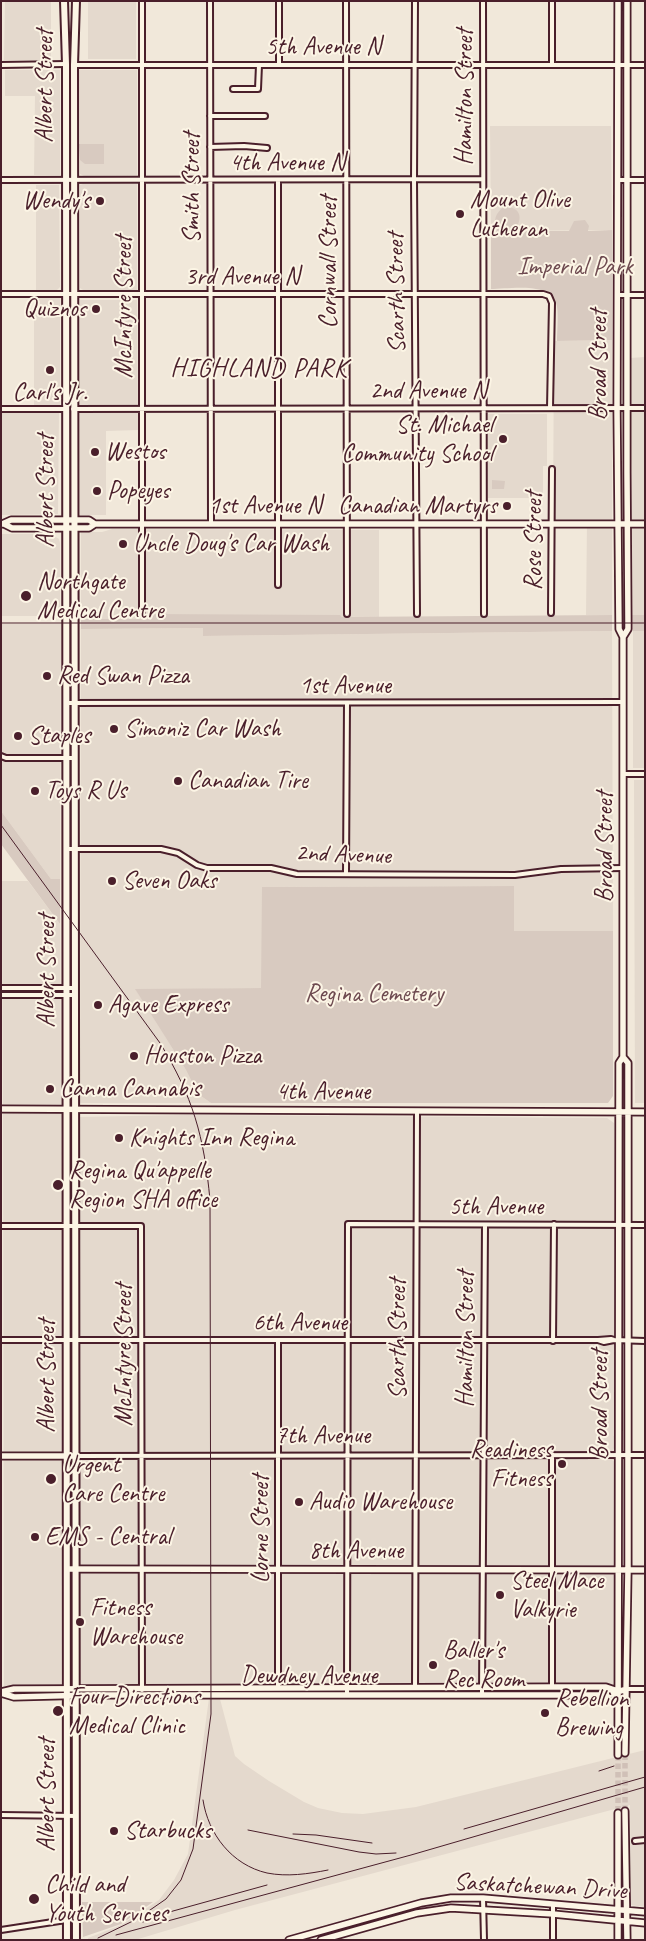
<!DOCTYPE html>
<html>
<head>
<meta charset="utf-8">
<style>
  body { margin:0 }
  #map { position:relative; width:646px; height:1941px; overflow:hidden; background:#f1e8da; font-family:Caveat,sans-serif }
  canvas { display:block }
  .frame { position:absolute; inset:0; border:2px solid #4a1f2b; pointer-events:none }
</style>
</head>
<body>
<div id="map">
<canvas width="646" height="1941"></canvas>
<div class="frame"></div>
</div>
<script>
const c = document.querySelector('canvas').getContext('2d');
c.lineJoin = 'round';
function paint(path, color) { c.fillStyle = color; c.fill(path, 'evenodd'); }
function trace(path, color, width, dash) { c.strokeStyle = color; c.lineWidth = width; c.lineCap = dash ? 'butt' : 'round'; c.setLineDash(dash || []); c.stroke(path); }
function drawText(font, color, halo, rows, align = 'center') {
  c.font = font + ' Caveat,sans-serif'; c.lineWidth = 4; c.setLineDash([]); c.textBaseline = 'middle'; c.strokeStyle = halo; c.fillStyle = color; for (const [text, x, y, turn = 0] of rows) {
    c.save(); c.translate(x, y); c.rotate((+turn || 0) * Math.PI / 180); c.textAlign = isNaN(turn) ? turn : align; if (halo) c.strokeText(text, 0, 0); c.fillText(text, 0, 0); c.restore();
  }
}
paint(new Path2D(`
  M5,1H51V60H4Z
  M88,1H136V59H88Z
  M5,70H60V175H34L35,96H5Z
  M79,70H137V175L84,176L80,174Z
  M490,126H611L612,230L491,231Z
  M83,184H137V290H83L80,288V185Z
  M36,185H59L60,287L57,290H36Z
  M34,298H60V406H34Z
  M80,300H137L138,430L106,431V515H80Z
  M612,340V615H586L587,522H553L554,341Z
  M645,357V615H632L630,358Z
  M1,413H59L58,514L1,515Z
  M488,414H547V466H543V498H488Z
  M112,529L379,530V617L146,615V619H81V532H102Z
  M1,534H51L59,539L60,543V616H1Z
  M1,624H61L60,879H51L1,811Z
  M203,628V636L612,631L613,931H514L513,886L263,887L262,988L136,990L186,1070L198,1094L211,1103H80L81,629Z
  M633,631H645V768H633Z
  M634,780H645V1103H635Z
  M2,881H28L60,924L61,1106L3,1105Z
  M3,1112H62L61,1686H4Z
  M187,1115L607,1118L614,1123L615,1447L612,1451H588V1460H612L615,1462L616,1684H587L586,1686L80,1684L78,1117Z
  M209,1698L220,1699L235,1756L244,1764L269,1781L304,1802L318,1808L342,1813L363,1814L416,1807L645,1750V1907L631,1905L630,1805L235,1910L135,1940H88V1938L121,1925L159,1900L174,1880L188,1854Z`), '#e4d9cd');
paint(new Path2D(`
  M79,144H104V164H85L80,160Z
  M555 203a6 6 0 1 1 12 0a6 6 0 1 1-12 0Z
  M504,207C523,206 523,222 513,231H569L574,221L585,220L589,226L588,231L612,230V340L557,341C557,330 559,311 556,302C549,282 508,289 491,289V231H497C493,221 495,213 504,207Z
  M492,480L505,481L504,489H492Z
  M146,614L340,615L342,617L612,615V631L203,636V628L81,629V619H146Z
  M632,615H645V631H633Z
  M1,811L51,879H60V924L1,844Z
  M514,886V931H613V1096L608,1103H211L198,1094L186,1070L135,989L261,988L262,887Z
  M82,1902H153L121,1924L83,1937Z`), '#d8cac0');
trace(new Path2D(`
  M618,1755V1813
  M625,1811V1753`), '#d0c0b7', 5.5, [5.5, 3]);
const street = new Path2D(`
  M142,1V613
  M210,1L211,524
  M279,1V65
  M346,1L347,614
  M415,1L414,180L417,614
  M483,1L484,614
  M552,1V65
  M1,65L66,64
  M73,65H645
  M233,89H258L259,65
  M210,116H265
  M210,147L244,146L267,148
  M1,180L483,179
  M618,180H645
  M1,294H543L549,296L552,303L550,408
  M617,295H645
  M1,409H66
  M73,409L645,408
  M278,585V180
  M551,613L552,469
  M66,703L623,702
  M1,756L6,758H75
  M623,774H645
  M66,849H161L178,853L197,865L207,868H271L297,874L515,875L561,869L623,868
  M346,874L347,703
  M1,988H75
  M1,995H75
  M1,1226H141L142,1690
  M1,1340H598L604,1342L614,1340
  M598,1340L611,1339L614,1340L645,1341
  M553,1341L554,1224
  M552,1454V1687
  M76,1456L645,1455
  M415,1687L417,1111
  M278,1688V1340
  M627,1689H645
  M347,1695L348,1224L645,1225
  M482,1695L485,1225
  M1,1815L76,1816
  M635,1841L645,1840
  M483,1898L484,1940
  M1,1930L66,1920
  M553,1940V1904`);
const secondary = new Path2D(`
  M618,1L617,409L619,629L623,637
  M2,524L11,520H89L95,524
  M4,524L12,528H89L95,524H645
  M623,1057L628,1063V1570L625,1753
  M1,1109L645,1112
  M1,1456H76
  M67,1569L645,1570
  M1,1692L14,1689L552,1687H606L618,1691
  M1,1693L14,1697L93,1695H607L627,1689
  M618,1755L619,1063L623,1057V637L628,629V623L627,473V1
  M625,1811L627,1940
  M618,1813V1940
  M289,1940L421,1903L451,1898H483L645,1912
  M321,1940L417,1913L451,1908L553,1914L645,1923`);
const primary = new Path2D(`
  M64,1L66,64L67,1940
  M76,1940L74,65L76,1`);
trace(street, '#4a1f2b', 8);
trace(secondary, '#4a1f2b', 9);
trace(primary, '#4a1f2b', 10);
trace(street, '#fcf5e5', 4);
trace(secondary, '#fcf5e5', 5.5);
trace(primary, '#fcf5e5', 6);
trace(new Path2D(`
  M1,623H645
  M1,825L160,1043C193,1097 204,1136 210,1200L211,1714L193,1849L181,1880L166,1899L137,1919L98,1938
  M599,1771L614,1766
  M203,1800C208,1834 232,1865 267,1873C287,1877 308,1874 328,1870
  M464,1829L645,1777
  M248,1830L359,1852L376,1854L396,1853
  M293,1834L316,1835L372,1843
  M143,1922L173,1911L267,1885
  M116,1935L411,1855L645,1787`), '#4a1f2b', 1);
for (const [x, y, r, color] of [
  [100,201,5,"#4a1f2b"],
  [460,214,5,"#4a1f2b"],
  [96,309,5,"#4a1f2b"],
  [50,370,5,"#4a1f2b"],
  [503,439,5,"#4a1f2b"],
  [95,452,5,"#4a1f2b"],
  [97,491,5,"#4a1f2b"],
  [507,506,5,"#4a1f2b"],
  [123,544,5,"#4a1f2b"],
  [26,596,6,"#4a1f2b"],
  [47,676,5,"#4a1f2b"],
  [114,729,5,"#4a1f2b"],
  [18,736,5,"#4a1f2b"],
  [178,781,5,"#4a1f2b"],
  [35,791,5,"#4a1f2b"],
  [112,881,5,"#4a1f2b"],
  [98,1005,5,"#4a1f2b"],
  [134,1056,5,"#4a1f2b"],
  [50,1089,5,"#4a1f2b"],
  [119,1138,5,"#4a1f2b"],
  [58,1185,6,"#4a1f2b"],
  [562,1464,5,"#4a1f2b"],
  [51,1479,6,"#4a1f2b"],
  [299,1502,5,"#4a1f2b"],
  [35,1537,5,"#4a1f2b"],
  [500,1595,5,"#4a1f2b"],
  [80,1622,5,"#4a1f2b"],
  [433,1665,5,"#4a1f2b"],
  [58,1711,6,"#4a1f2b"],
  [545,1713,5,"#4a1f2b"],
  [114,1831,5,"#4a1f2b"],
  [34,1899,6,"#4a1f2b"]
]) { const dot = new Path2D(); dot.arc(x, y, r, 0, 2 * Math.PI); c.fillStyle = color; c.fill(dot); trace(dot, '#fcf5e5', 2); }
drawText('25px', '#4a1f2b', '#fcf5e5', [
  ["5th Avenue N",323,47],
  ["Albert Street",45,86,-90],
  ["Hamilton Street",465,97,-90],
  ["4th Avenue N",287,163],
  ["Smith Street",192,188,-90],
  ["Cornwall Street",329,262,-90],
  ["3rd Avenue N",242,277],
  ["Scarth Street",397,293,-91],
  ["McIntyre Street",124,307,-90],
  ["Broad Street",599,365,-90],
  ["2nd Avenue N",428,391],
  ["Albert Street",46,491,-90],
  ["1st Avenue N",265,506],
  ["Rose Street",534,541,-90],
  ["1st Avenue",345,686],
  ["Broad Street",605,847,-90],
  ["2nd Avenue",343,855,2],
  ["Albert Street",47,971,-90],
  ["4th Avenue",323,1092],
  ["5th Avenue",496,1207],
  ["6th Avenue",300,1323],
  ["Scarth Street",398,1339,-90],
  ["Hamilton Street",466,1339,-90],
  ["McIntyre Street",124,1355,-90],
  ["Albert Street",47,1376,-90],
  ["Broad Street",600,1405,-90],
  ["7th Avenue",323,1436],
  ["Lorne Street",261,1529,-90],
  ["8th Avenue",356,1551],
  ["Dewdney Avenue",309,1676],
  ["Albert Street",47,1795,-90],
  ["Saskatchewan Drive",540,1887,3]
]);
drawText('25px', '#4a1f2b', '#fcf5e5', [
  ["Mount Olive",470,200],
  ["Lutheran",470,229],
  ["Wendy's",90,201,"right"],
  ["Quiznos",86,309,"right"],
  ["Carl's Jr.",50,393,"center"],
  ["St. Michael",493,425,"right"],
  ["Community School",493,454,"right"],
  ["Westos",105,452],
  ["Popeyes",107,491],
  ["Canadian Martyrs",497,506,"right"],
  ["Uncle Doug's Car Wash",133,544],
  ["Northgate",37,582],
  ["Medical Centre",37,611],
  ["Red Swan Pizza",57,676],
  ["Simoniz Car Wash",124,729],
  ["Staples",28,736],
  ["Canadian Tire",188,781],
  ["Toys R Us",45,791],
  ["Seven Oaks",122,881],
  ["Agave Express",108,1005],
  ["Houston Pizza",144,1056],
  ["Canna Cannabis",60,1089],
  ["Knights Inn Regina",129,1138],
  ["Regina Qu'appelle",69,1171],
  ["Region SHA office",69,1200],
  ["Readiness",552,1450,"right"],
  ["Fitness",552,1479,"right"],
  ["Urgent",62,1465],
  ["Care Centre",62,1494],
  ["Audio Warehouse",309,1502],
  ["EMS - Central",45,1537],
  ["Steel Mace",510,1581],
  ["Valkyrie",510,1610],
  ["Fitness",90,1608],
  ["Warehouse",90,1637],
  ["Baller's",443,1651],
  ["Rec Room",443,1680],
  ["Four Directions",69,1697],
  ["Medical Clinic",69,1726],
  ["Rebellion",555,1699],
  ["Brewing",555,1728],
  ["Starbucks",124,1831],
  ["Child and",45,1885],
  ["Youth Services",45,1914]
], 'left');
drawText('25px', '#6e4a50', '#fcf5e5', [
  ["Imperial Park",575,267],
  ["Regina Cemetery",374,994]
]);
c.letterSpacing = '1px';
drawText('26px', '#4a1f2b', '#fcf5e5', [
  ["HIGHLAND PARK",259,369]
]);
c.letterSpacing = '0px';
</script>
</body>
</html>
